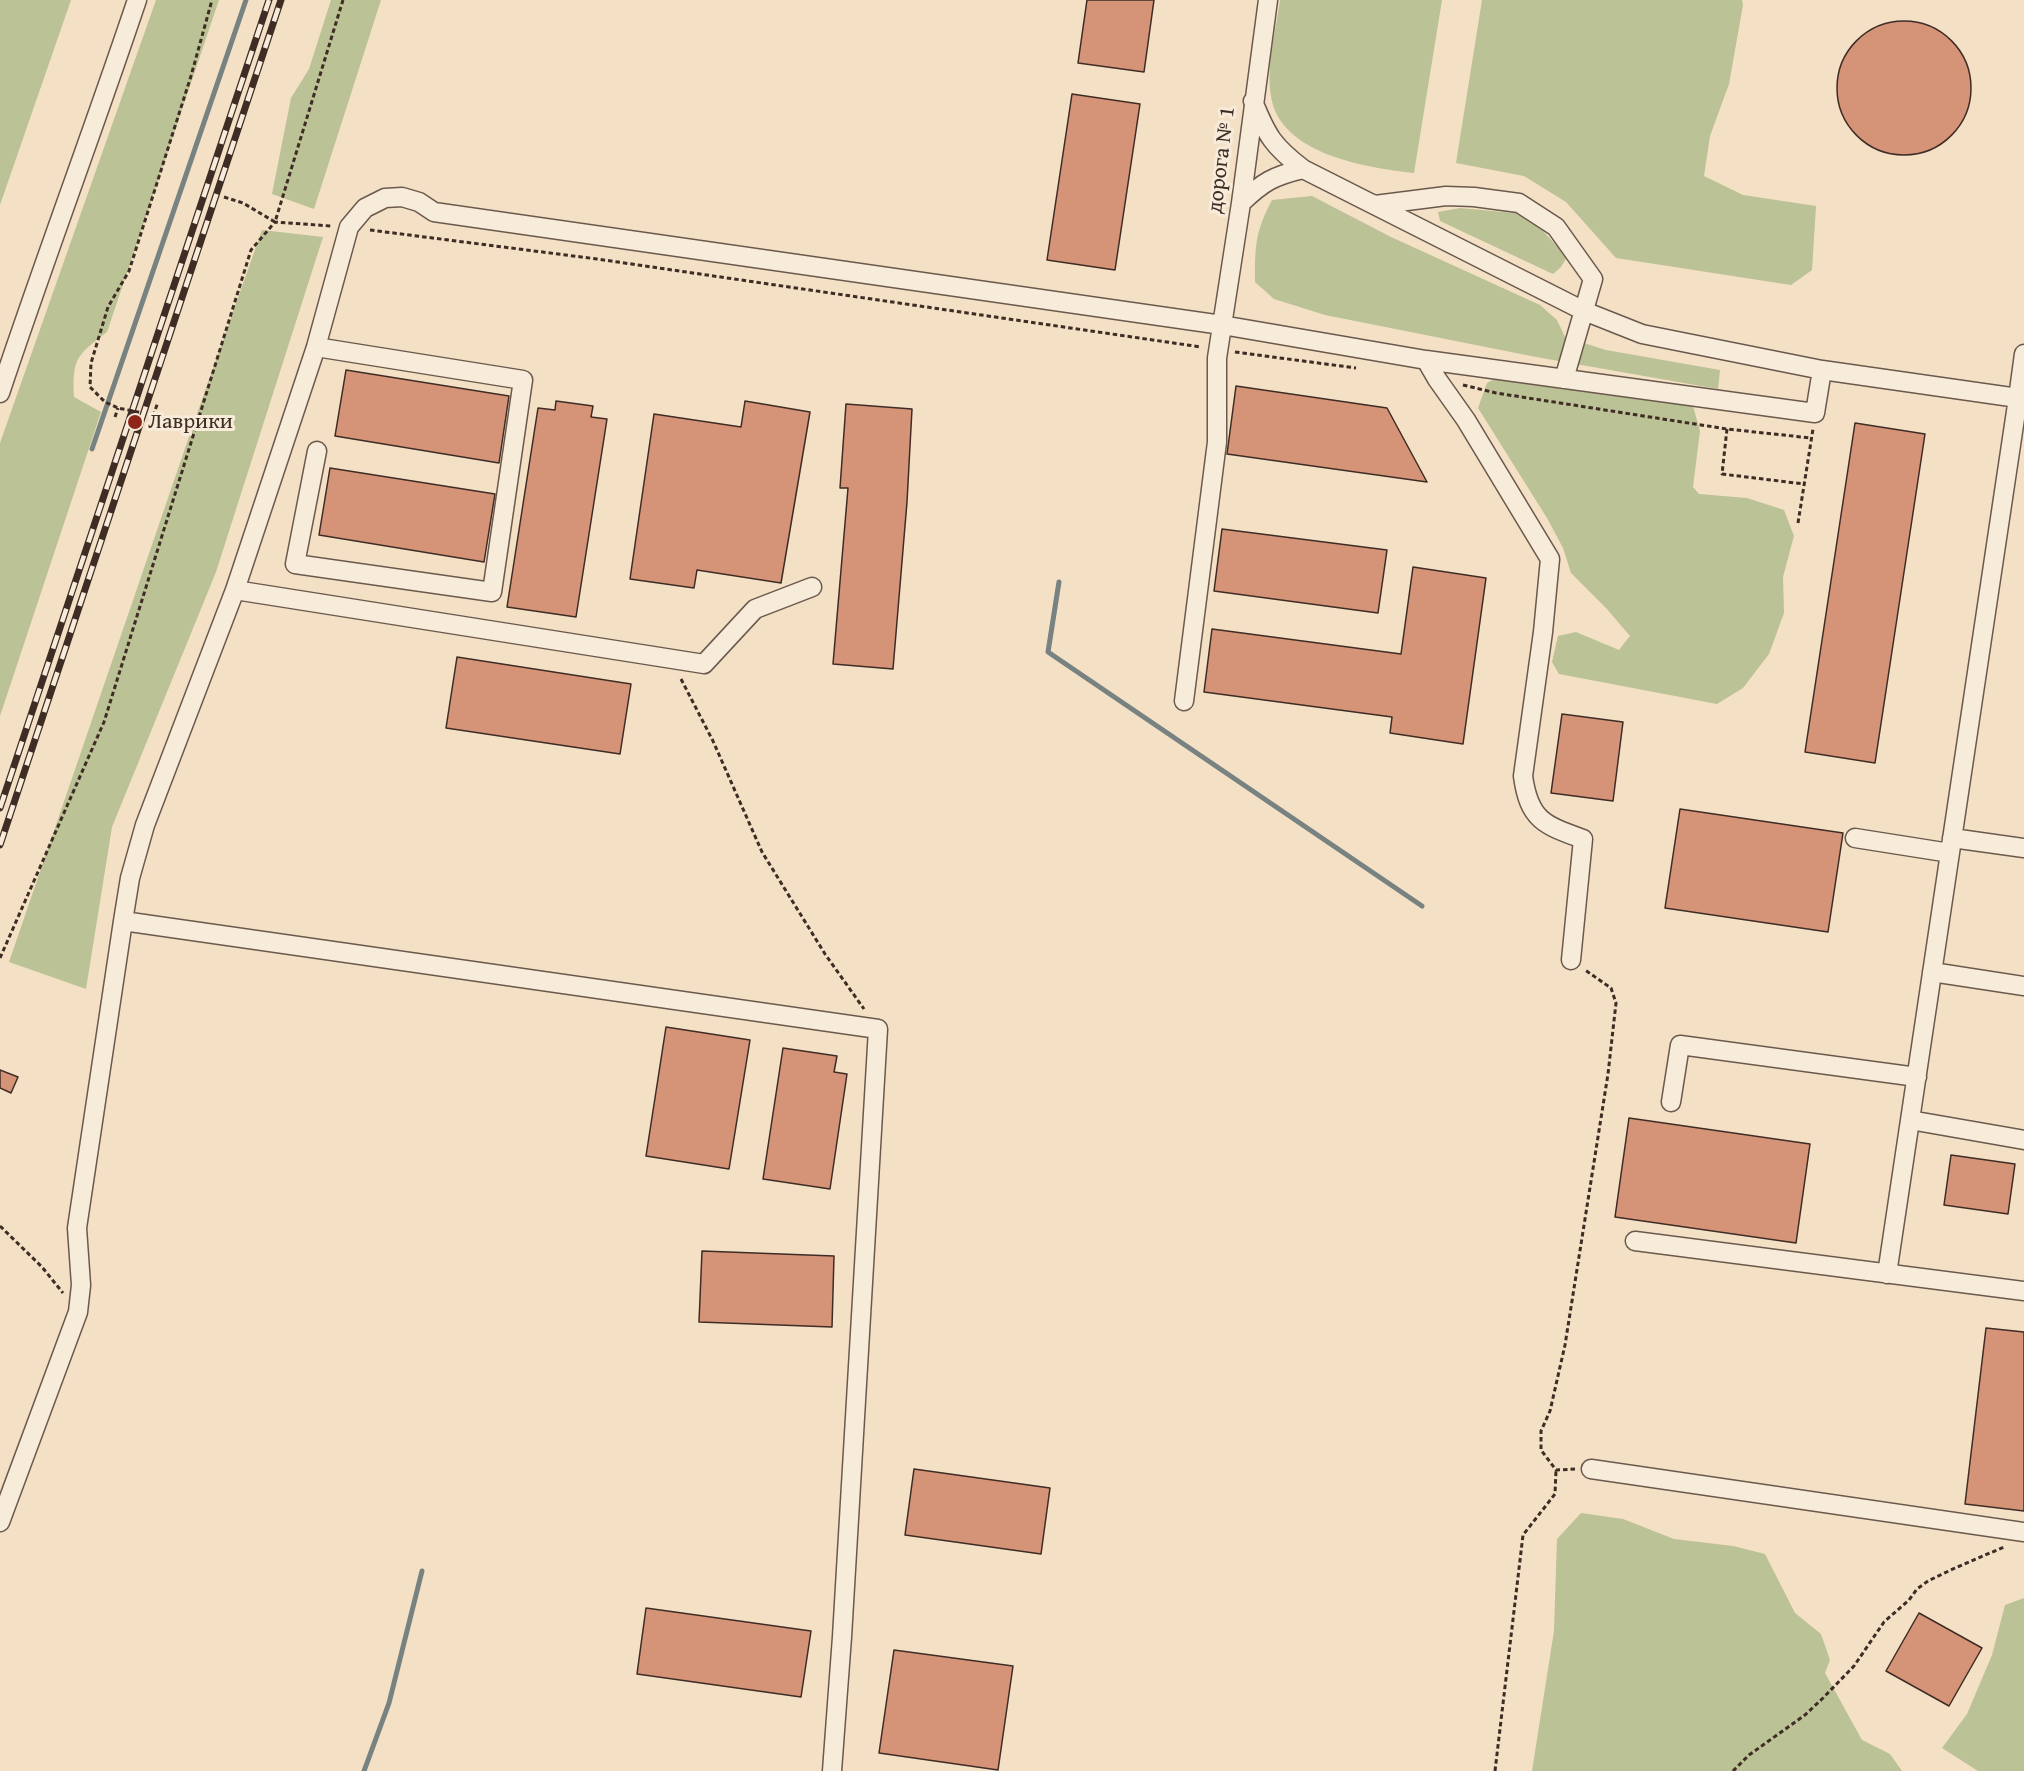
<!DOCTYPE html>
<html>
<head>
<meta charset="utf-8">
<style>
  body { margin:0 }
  canvas { display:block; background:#f3e0c5 }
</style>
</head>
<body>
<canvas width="2024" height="1771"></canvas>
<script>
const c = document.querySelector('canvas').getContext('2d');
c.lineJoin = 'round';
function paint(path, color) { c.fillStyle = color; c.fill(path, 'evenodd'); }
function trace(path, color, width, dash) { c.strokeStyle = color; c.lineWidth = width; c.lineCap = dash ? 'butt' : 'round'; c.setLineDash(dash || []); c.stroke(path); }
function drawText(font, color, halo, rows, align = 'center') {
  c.font = font + ' "Gentium Book Plus",serif'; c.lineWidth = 6; c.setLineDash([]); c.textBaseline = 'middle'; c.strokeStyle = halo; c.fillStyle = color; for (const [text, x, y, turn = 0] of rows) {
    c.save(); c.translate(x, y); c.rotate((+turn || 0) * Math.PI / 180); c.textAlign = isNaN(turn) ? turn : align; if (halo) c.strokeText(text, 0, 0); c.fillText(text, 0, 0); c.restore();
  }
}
paint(new Path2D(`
  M0,0H71L0,205Z
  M156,0H219L107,332C77,355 72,358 74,397L101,412L0,716V443Z
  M331,0H381L314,209L272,194L291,98L309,69Z
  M1280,0H1442L1414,173C1367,168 1279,154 1271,96C1266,65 1276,31 1280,0Z
  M1482,0H1742L1743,5L1729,84L1710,136L1704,176L1743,195L1816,206L1812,270L1791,285L1616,258L1566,202L1524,176L1456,163Z
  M1312,196L1391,237L1540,305L1557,320L1565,337L1606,350L1720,370L1718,389L1536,357L1325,315L1274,299L1255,282C1255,246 1255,232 1272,200Z
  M1460,208L1515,213L1543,231L1567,257L1561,267L1553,274L1440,221L1438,212Z
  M262,230L323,237L216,572L112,827L86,989L9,962L192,428Z
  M1498,377L1693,406L1700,431L1693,487L1699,494L1747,498L1784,510L1794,536L1783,577L1784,613L1769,654L1743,688L1717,704L1559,674L1552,662L1558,636L1576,632L1619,650L1630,636L1607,609L1571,573L1563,548L1547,518L1478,408L1487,383Z
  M1581,1513L1623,1519L1674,1539L1733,1546L1765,1554L1795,1613L1821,1634L1830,1660L1825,1673L1862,1740L1890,1754L1902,1771H1532L1554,1631L1557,1539Z
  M2024,1598V1771H1978L1942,1748L1967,1714L1992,1655L2005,1605Z`), '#bbc295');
trace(new Path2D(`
  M92,449L246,0
  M1059,582L1048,652L1422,906
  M364,1771L389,1703L422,1571`), '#788281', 5);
const building = new Path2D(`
  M1087,0H1154L1144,72L1078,63Z
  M1837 88a67 67 0 1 1 134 0a67 67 0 1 1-134 0Z
  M1072,94L1140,104L1115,270L1047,260Z
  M346,370L509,396L499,463L335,436Z
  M1236,386L1387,408L1427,482L1227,454Z
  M556,401L593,406L591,417L607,419L576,617L507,607L538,408L555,410Z
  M745,401L810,412L781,583L697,570L694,588L630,579L654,414L741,427Z
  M846,404L912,409L907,502L893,669L833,664L848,488H840Z
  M1855,423L1925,434L1875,763L1805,752Z
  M330,468L495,494L484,562L319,535Z
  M1222,529L1387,550L1378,613L1214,591Z
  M1413,567L1486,578L1463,744L1390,733L1392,717L1204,692L1212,629L1401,654Z
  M457,657L631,684L620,754L446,728Z
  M1562,714L1623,722L1613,801L1551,793Z
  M1680,809L1843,833L1828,932L1665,908Z
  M666,1027L750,1040L729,1169L646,1156Z
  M783,1048L837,1056L834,1072L847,1074L830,1189L763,1179Z
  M0,1070L18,1077L11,1093L0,1088Z
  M1629,1118L1810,1144L1796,1243L1615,1217Z
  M1951,1155L2015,1164L2008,1214L1944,1205Z
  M702,1251L834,1256L832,1327L699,1322Z
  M1986,1328L2024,1332V1511L1965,1504Z
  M914,1469L1050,1488L1041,1554L905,1535Z
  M646,1608L811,1631L801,1697L637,1674Z
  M1919,1613L1982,1648L1949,1706L1886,1671Z
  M894,1650L1013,1666L998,1770L879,1753Z`);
paint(building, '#d59478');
trace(building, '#3e2c25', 1.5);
const minor = new Path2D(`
  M1241,203C1263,182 1273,176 1303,169
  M1375,205L1446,196L1474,197L1519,203L1556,227L1593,279L1564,379
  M316,347L523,380L492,592L295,564L317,451
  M1426,360L1437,379L1466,420L1550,559L1543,632L1523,776C1529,820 1544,825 1583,839L1571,960
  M1822,370L2018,398L2024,354
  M0,393C44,261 93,131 137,0
  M235,590L704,664L755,609L812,587
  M1184,701L1217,442V358L1241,203L1268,0
  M1855,838L1950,853
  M1952,838L2024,848
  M1932,972L2024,986
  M1671,1102L1680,1045L1917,1077
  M1910,1120L2024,1140
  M1635,1241L2024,1291
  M1887,1274L2018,398
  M1591,1469L2024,1532
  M0,1522L78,1312L81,1285L77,1228L123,921
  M832,1771L842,1637L878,1029L123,921L130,878L145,825L235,590L316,347L349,227L365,208L385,198L402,197L419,202L434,212L1222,325L1426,360L1815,413L1822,370L1642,334L1584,311L1303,169C1273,146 1267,136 1253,101`);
trace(minor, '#6b594d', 21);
trace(new Path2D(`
  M224,197L243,203L275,222L343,0
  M370,230L597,259L1201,347
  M1235,352L1356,368
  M1463,385L1496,393L1727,429L1811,438
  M153,416L158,402
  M115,417L118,408
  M198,424L118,408L105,402L90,387L91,363L108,307L129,271L191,76L212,0
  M1727,429L1722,474L1804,484
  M1798,523L1813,429
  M681,679L713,741L762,852L825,954L864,1009
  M0,958L104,722L251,250L275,222L331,226
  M0,1226L42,1267L63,1293
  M1575,1469L1556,1470L1541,1450V1431L1550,1411L1565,1345L1608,1074L1616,1003L1611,988L1585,970
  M1495,1771L1523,1535L1555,1494L1556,1470
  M1733,1771L1749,1755L1805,1715L1823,1698L1854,1666L1884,1622L1909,1600L1917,1589L1928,1581L1955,1568L2004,1547`), '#3e2c25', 3, [4.5, 3]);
trace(minor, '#f7ebd9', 18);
const rail = new Path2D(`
  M0,808L269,0
  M0,845L281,0`);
trace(rail, '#3e2c25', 7);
trace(rail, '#f7ebd9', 4.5, [14]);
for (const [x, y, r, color] of [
  [135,422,8,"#8f2418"]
]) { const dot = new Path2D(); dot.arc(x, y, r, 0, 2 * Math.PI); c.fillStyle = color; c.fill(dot); trace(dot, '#f7ebd9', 2); }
drawText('22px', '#3e2c25', '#f7ebd9', [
  ["дорога № 1",1222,160,-83]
]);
drawText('22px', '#3e2c25', '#f7ebd9', [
  ["Лаврики",148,422]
], 'left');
</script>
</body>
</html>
